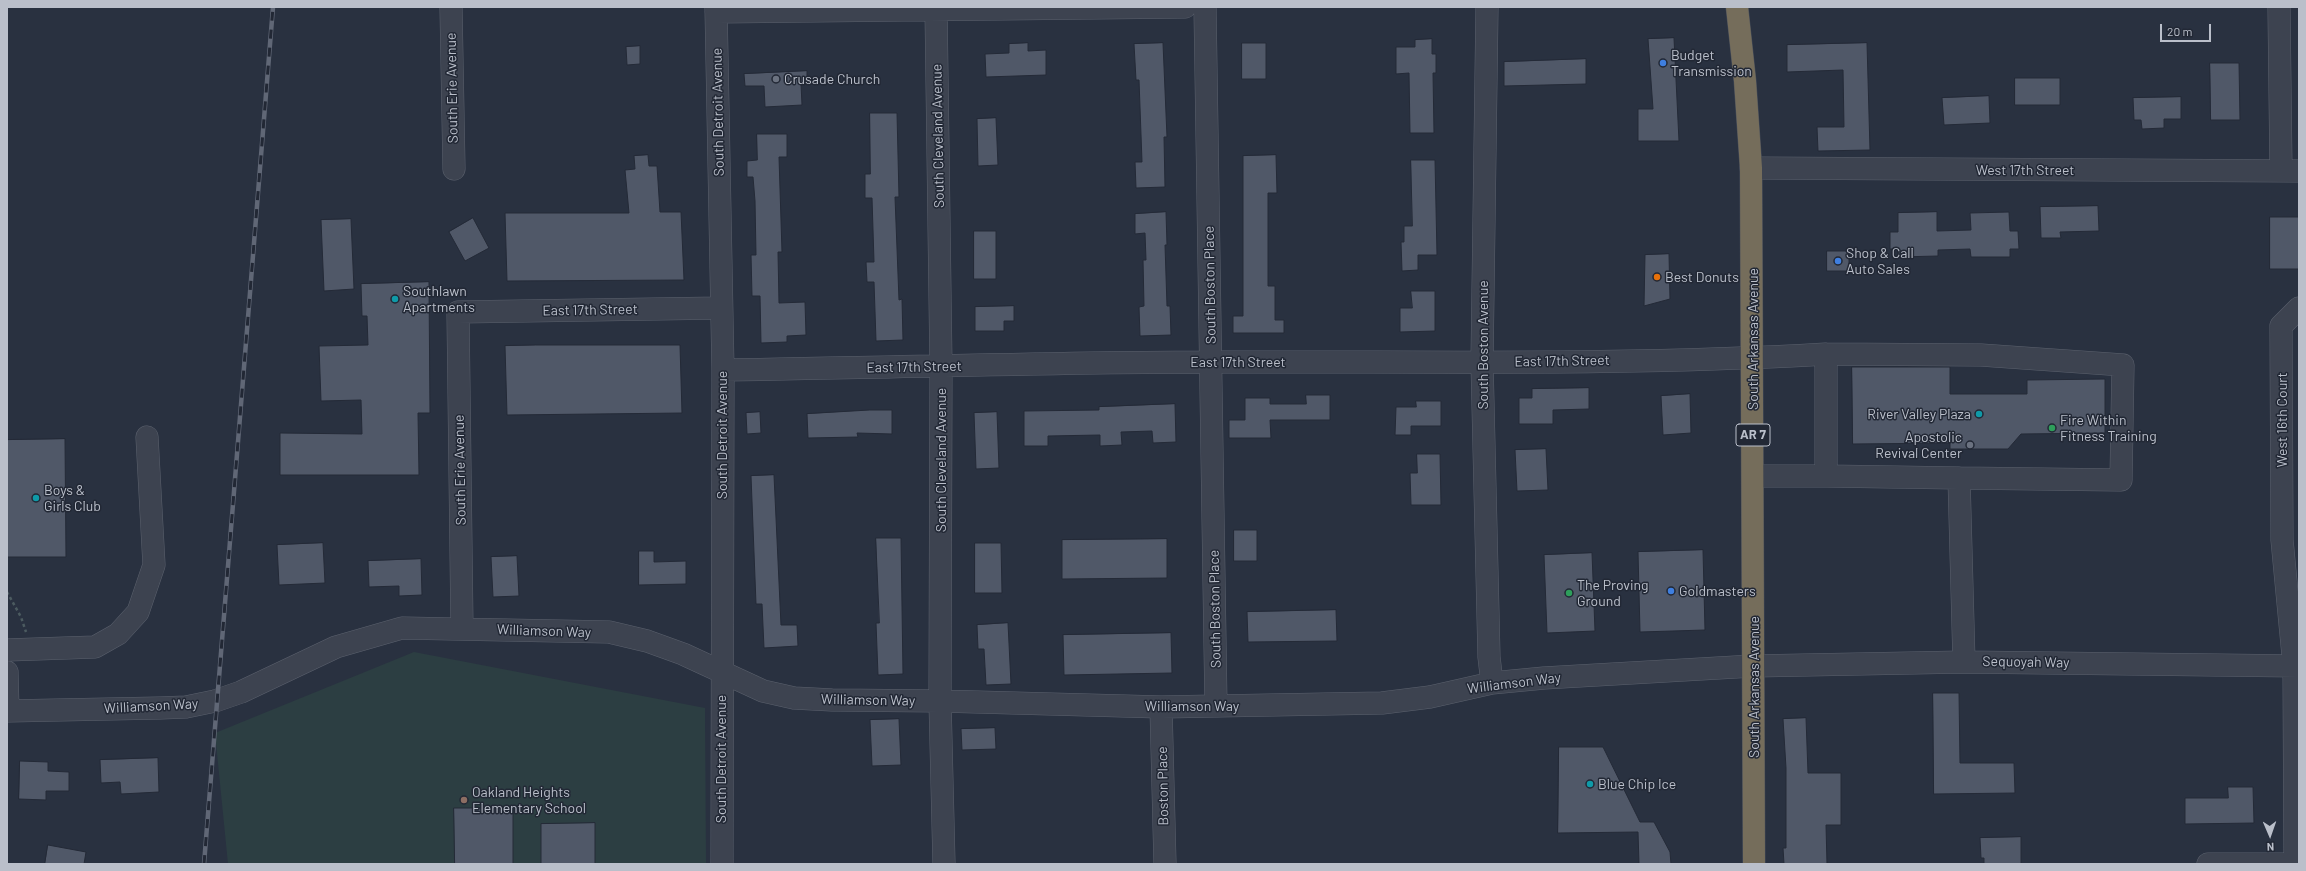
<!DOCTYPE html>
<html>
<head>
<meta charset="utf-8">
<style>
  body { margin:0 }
  #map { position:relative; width:2306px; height:871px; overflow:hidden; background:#293140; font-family:Barlow,sans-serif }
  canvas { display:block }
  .frame { position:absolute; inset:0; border:8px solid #babfca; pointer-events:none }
  .north { position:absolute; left:2250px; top:815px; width:40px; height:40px; -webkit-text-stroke:3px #222835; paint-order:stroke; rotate:178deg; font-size:11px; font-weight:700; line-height:16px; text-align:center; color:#babfca }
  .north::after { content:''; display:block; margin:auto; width:14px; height:18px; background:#babfca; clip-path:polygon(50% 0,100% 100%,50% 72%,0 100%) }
  .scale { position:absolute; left:2160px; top:24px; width:51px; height:18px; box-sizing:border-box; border:2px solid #babfca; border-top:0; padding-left:5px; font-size:12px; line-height:14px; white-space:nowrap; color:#babfca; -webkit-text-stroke:3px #222835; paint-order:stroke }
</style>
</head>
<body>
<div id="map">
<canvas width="2306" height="871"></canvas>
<div class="frame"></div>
<div class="north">N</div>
<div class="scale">20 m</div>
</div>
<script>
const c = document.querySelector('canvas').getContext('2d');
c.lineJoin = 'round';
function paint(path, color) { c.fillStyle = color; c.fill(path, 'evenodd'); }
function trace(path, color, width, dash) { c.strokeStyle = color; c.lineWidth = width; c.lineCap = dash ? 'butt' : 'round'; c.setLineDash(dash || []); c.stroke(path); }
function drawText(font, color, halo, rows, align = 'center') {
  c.font = font + ' Barlow,sans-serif'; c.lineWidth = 3; c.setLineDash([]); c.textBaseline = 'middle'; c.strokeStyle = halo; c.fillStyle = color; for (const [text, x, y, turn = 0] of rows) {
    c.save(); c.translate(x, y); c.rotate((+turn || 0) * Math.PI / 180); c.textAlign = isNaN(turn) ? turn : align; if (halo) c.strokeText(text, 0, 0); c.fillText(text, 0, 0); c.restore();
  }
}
paint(new Path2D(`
  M414,652L705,708L706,864H228L215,733Z`), '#2c3e42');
const building = new Path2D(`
  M1674,38L1679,141H1638V109H1653L1648,39Z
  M1432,39V54H1436V73H1433L1434,133H1410L1409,73L1396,74V47H1415V40Z
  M1028,43V51L1046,50V75L986,77L985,54L1009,53V44Z
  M1163,43L1167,137H1164L1165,187L1136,188L1135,162H1142L1139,80H1136L1134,44Z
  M1242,43H1266V79H1242Z
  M1867,43L1870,150L1818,151L1817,127H1844L1843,70L1787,72V45Z
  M640,46V64L627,65L626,47Z
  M1586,59V84L1504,86V62Z
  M2210,63H2239L2240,120H2211Z
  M807,71V84H801L802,105L765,107L764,86H745L744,74Z
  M2015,78H2060V105H2015Z
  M1989,96L1990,123L1944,125L1942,98Z
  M2181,97V119H2164V128L2142,129L2141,120H2134L2133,98Z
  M870,113H897L899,197H895L899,300L902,299L903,340L876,341L874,282H867L866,262H874L872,198H865V174H870Z
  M996,118L998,165L978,166L977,119Z
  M757,134H787V157H779L782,252H778L779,303L805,302L806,335L787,336V342L761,343L760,296H752L751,255H756L755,201L753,177H747V161L757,160Z
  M648,155L649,166H657L660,212H681L684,280L507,281L505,213H629L625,170L635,169L634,156Z
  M1276,155L1277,193H1268V286H1275V320H1284V333H1233V316H1243V156Z
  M1411,160H1435L1437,255H1418V270L1402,271L1401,242H1404V226H1412Z
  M2098,206L2099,231L2060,232L2061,238H2041L2040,207Z
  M1166,212L1167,245H1165L1167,306H1170L1171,335L1140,336L1139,307L1144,306L1143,260H1146L1145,233L1135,234V214Z
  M1937,212V231L1971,230L1970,213L2009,212L2010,231H2018L2019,249H2010V257H1971L1970,249L1938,250V256L1898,257V249H1890V232H1898V213Z
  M2270,217H2299V269H2270Z
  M473,218L489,248L465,261L449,232Z
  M351,219L354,289L324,291L321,220Z
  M974,231H996V279H974Z
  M1827,251H1849V271H1827Z
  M1669,254L1670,299L1644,306L1645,255Z
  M429,282L430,413H418L419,475H280V433L362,434L361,400L321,401L319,346L368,345L367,316H362L361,284Z
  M1411,291H1435V331L1400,332V308H1412Z
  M1014,306V321H1004V331H975V307Z
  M536,345H680L682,413L507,415L505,346Z
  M1852,367H1950V394H2027V380L2105,379V433L2021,434L2008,449H1950V443L1853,444Z
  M1589,388V409L1553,410V424H1519V398H1532V389Z
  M1690,394L1691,433L1663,435L1661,396Z
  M1306,395H1330V420H1270L1271,438H1229V420H1245V398H1270V404H1306Z
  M1416,401H1441V426H1411V435H1395L1396,407H1416Z
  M1175,404L1176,442L1153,443L1152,431L1121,432L1122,445L1100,446V435L1048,436V446H1024V411L1099,410V407Z
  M870,410H892V434L857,433L858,437L808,438L807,414Z
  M760,412L761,433L747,434L746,413Z
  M997,412L999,468L976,469L974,413Z
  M65,439L66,557H7V440Z
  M1546,449L1548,490L1517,491L1515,450Z
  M1417,454H1440L1441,505H1411L1410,473H1417Z
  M774,475L781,625H797L798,646L764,648L762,604H756L751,476Z
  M1234,530H1257V561H1234Z
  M876,538H901L903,674L878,675L876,623H879Z
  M1167,539V578L1062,579V540Z
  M323,543L325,583L279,585L277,545Z
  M975,543H1001L1002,593H975Z
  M1703,550L1705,630L1640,632L1638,552Z
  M639,551H654V562L686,561V584L639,585Z
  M1592,553L1595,631L1547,633L1544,555Z
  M517,556L519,596L493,597L491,557Z
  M421,559L422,595L399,596V586L369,587L368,561Z
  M1336,610L1337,641L1248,642L1247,612Z
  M1008,623L1011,684L986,685L984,649H978L977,625Z
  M1171,633L1172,673L1064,675L1063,635Z
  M1933,693H1959L1960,763H2014L2015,793L1934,794Z
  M1806,718L1808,773H1841V825H1826L1827,864H1784L1783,848H1786V768L1783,719Z
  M899,719L901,765L872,766L870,720Z
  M995,728L996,749L962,750L961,729Z
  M1559,747H1603L1640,822H1654L1670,852L1671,864H1639L1638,832L1558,833Z
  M158,758L159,792L121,794L120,782L101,783L100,760Z
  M20,761L48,762V771L69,772V791H46V800L19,799Z
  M2228,787H2253L2254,823L2185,824V798H2228Z
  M454,808H513V864H455Z
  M595,823V864H541V824Z
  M2021,837V864H1984V858H1981L1980,838Z
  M48,845L86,852L84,864H45Z`);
paint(building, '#505868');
trace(building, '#242a37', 1);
const minor = new Path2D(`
  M451,7L454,169
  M716,7L723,370L722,864
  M936,7L941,367L940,701L944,864
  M1205,7L1216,706
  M1487,7L1482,362L1489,657L1492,683
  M2279,7L2281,171
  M716,12L1185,7
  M1751,168L2299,171
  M723,370C887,368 1052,362 1216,362C1419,361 1623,366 1826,354
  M1753,476H1826
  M1959,478L1826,476V354L1981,355L2123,365L2121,480L1959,478L1964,662
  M462,628L458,312L721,308
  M7,650L95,647L118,634L138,612L154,565L147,437
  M7,672L8,711
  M1161,707L1165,864
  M7,711L160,708L186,707L215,701L241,692L336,647L402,628L609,632L647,641L683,654L763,691L794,698L832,700L940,701L1161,707L1382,703L1430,697L1492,683L1544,678L1753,666L1964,662L2299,666
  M2208,864H2299
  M2295,864L2294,666L2282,540L2281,326L2299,308`);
const highway = new Path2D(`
  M1737,7L1745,81L1751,168L1754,864`);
trace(minor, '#5b616d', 23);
trace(highway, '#484e5a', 23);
trace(new Path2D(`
  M7,592L21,617L26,632`), '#4c5b60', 2.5, [3, 3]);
trace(minor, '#3d4350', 22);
trace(highway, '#756d5b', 22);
const rail = new Path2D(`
  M204,864L273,7`);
trace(rail, '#606776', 4.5);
trace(rail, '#222835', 3, [9]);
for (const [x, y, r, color] of [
  [1663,63,4,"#3f7fe0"],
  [776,79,4,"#6b7280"],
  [1838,261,4,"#3f7fe0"],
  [1657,277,4,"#e8710a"],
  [395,299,4,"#0f9aa8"],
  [1979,414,4,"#0f9aa8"],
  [2052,428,4,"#2e9e5b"],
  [1970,445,4,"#6b7280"],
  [36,498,4,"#0f9aa8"],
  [1671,591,4,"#3f7fe0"],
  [1569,593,4,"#2e9e5b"],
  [1590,784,4,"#0f9aa8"],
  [464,800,4,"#8d6e63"]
]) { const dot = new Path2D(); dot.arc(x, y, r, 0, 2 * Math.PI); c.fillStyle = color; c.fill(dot); trace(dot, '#222835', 1.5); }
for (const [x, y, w] of [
  [1753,435,34]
]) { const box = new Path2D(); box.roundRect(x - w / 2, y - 11, w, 22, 3); c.fillStyle = '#222835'; c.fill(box); trace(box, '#babfca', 1); }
drawText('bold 13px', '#babfca', null, [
  ["AR 7",1753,435]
]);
drawText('14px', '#babfca', '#222835', [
  ["Budget",1671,55],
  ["Transmission",1671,71],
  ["Crusade Church",784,79],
  ["Shop & Call",1846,253],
  ["Auto Sales",1846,269],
  ["Best Donuts",1665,277],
  ["Southlawn",403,291],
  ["Apartments",403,307],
  ["River Valley Plaza",1971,414,"right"],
  ["Fire Within",2060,420],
  ["Fitness Training",2060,436],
  ["Apostolic",1962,437,"right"],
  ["Revival Center",1962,453,"right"],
  ["Boys &",44,490],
  ["Girls Club",44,506],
  ["The Proving",1577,585],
  ["Ground",1577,601],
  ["Goldmasters",1679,591],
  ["Blue Chip Ice",1598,784],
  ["Oakland Heights",472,792],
  ["Elementary School",472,808]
], 'left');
drawText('14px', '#babfca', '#222835', [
  ["South Erie Avenue",452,88,-91],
  ["South Detroit Avenue",718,112,-91],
  ["South Cleveland Avenue",938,136,-91],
  ["West 17th Street",2025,170],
  ["South Boston Place",1210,285,-91],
  ["East 17th Street",590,310,-1],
  ["South Arkansas Avenue",1753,339,-90],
  ["South Boston Avenue",1483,345,-90],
  ["East 17th Street",1562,361,-1],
  ["East 17th Street",1238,362],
  ["East 17th Street",914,367,-1],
  ["West 16th Court",2282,420,-90],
  ["South Detroit Avenue",722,435,-90],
  ["South Cleveland Avenue",941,460,-90],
  ["South Erie Avenue",460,470,-91],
  ["South Boston Place",1215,609,-91],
  ["Williamson Way",544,631,2],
  ["Sequoyah Way",2026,662,1],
  ["Williamson Way",1514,683,-7],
  ["South Arkansas Avenue",1754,687,-90],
  ["Williamson Way",868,700,1],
  ["Williamson Way",151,706,-3],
  ["Williamson Way",1192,706],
  ["South Detroit Avenue",721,759,-90],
  ["Boston Place",1163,786,-91]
]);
</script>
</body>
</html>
